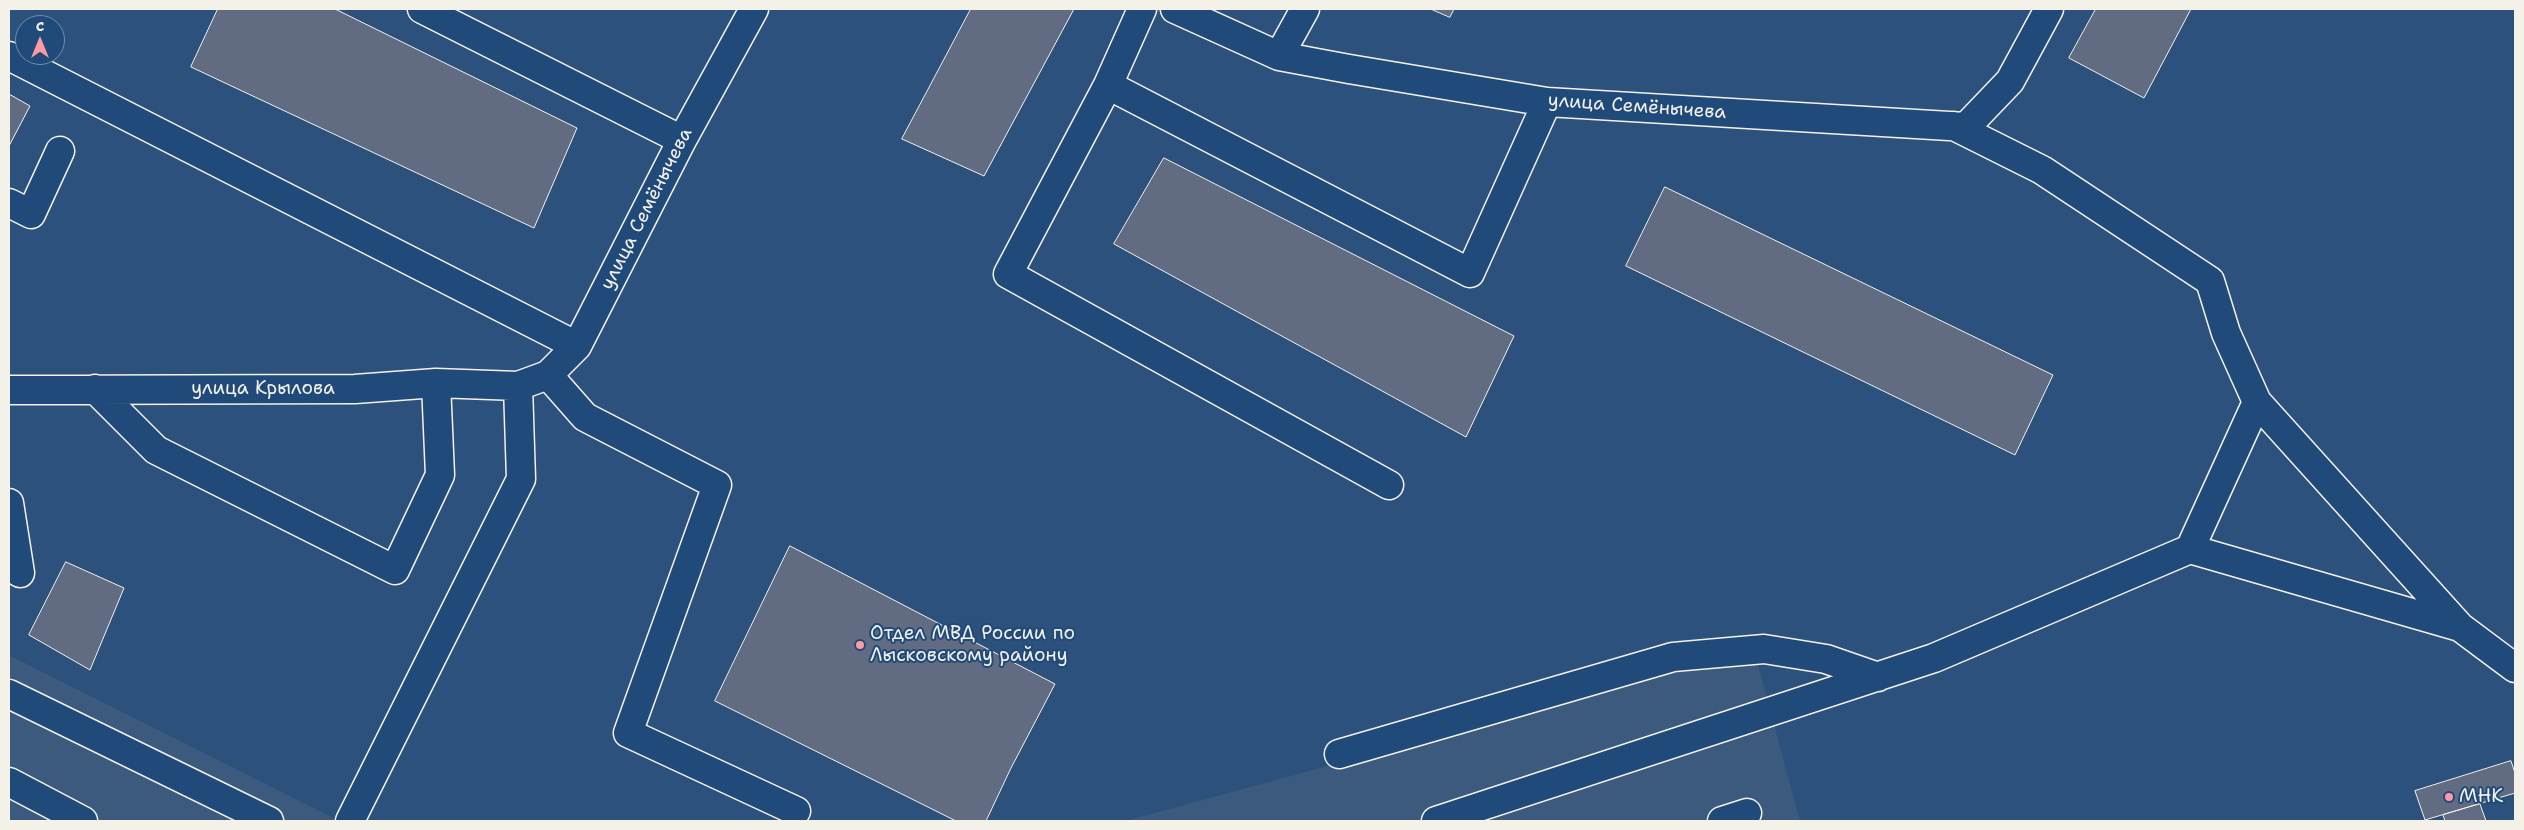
<!DOCTYPE html>
<html>
<head>
<meta charset="utf-8">
<style>
  body { margin:0 }
  #map { position:relative; width:2524px; height:830px; overflow:hidden; background:#2c517c; font-family:"Shantell Sans",sans-serif }
  canvas { display:block }
  .frame { position:absolute; inset:0; border:10px solid #f4f1e8; pointer-events:none }
  .north { position:absolute; left:15px; top:15px; width:50px; height:50px; box-sizing:border-box; background:#1f4a7a; border:1px solid #748da6; border-radius:50%; rotate:0deg; font-size:14px; font-weight:700; line-height:20px; text-align:center; color:#f4f1e8 }
  .north::after { content:''; display:block; margin:auto; width:18px; height:22px; background:#ff9aa2; clip-path:polygon(50% 0,100% 100%,50% 72%,0 100%) }
</style>
</head>
<body>
<div id="map">
<canvas width="2524" height="830"></canvas>
<div class="frame"></div>
<div class="north">С</div>
</div>
<script>
const c = document.querySelector('canvas').getContext('2d');
c.lineJoin = 'round';
function paint(path, color) { c.fillStyle = color; c.fill(path, 'evenodd'); }
function trace(path, color, width, dash) { c.strokeStyle = color; c.lineWidth = width; c.lineCap = dash ? 'butt' : 'round'; c.setLineDash(dash || []); c.stroke(path); }
function drawText(font, color, halo, rows, align = 'center') {
  c.font = font + ' "Shantell Sans",sans-serif'; c.lineWidth = 4; c.setLineDash([]); c.textBaseline = 'middle'; c.strokeStyle = halo; c.fillStyle = color; for (const [text, x, y, turn = 0] of rows) {
    c.save(); c.translate(x, y); c.rotate((+turn || 0) * Math.PI / 180); c.textAlign = isNaN(turn) ? turn : align; if (halo) c.strokeText(text, 0, 0); c.fillText(text, 0, 0); c.restore();
  }
}
paint(new Path2D(`
  M1754,650L1800,821H1125Z
  M9,655L339,821H9Z`), '#3c597e');
const building = new Path2D(`
  M218,9H335L577,128L534,228L191,67Z
  M971,9H1074L984,176L902,139Z
  M1431,9H1454L1450,17Z
  M2096,9H2191L2144,98L2069,58Z
  M9,94L30,106L9,146Z
  M1164,158L1514,336L1466,437L1114,244Z
  M1665,187L2053,375L2015,455L1626,266Z
  M790,546L1055,684L1011,768L986,821H956L715,701Z
  M66,562L124,588L90,670L29,635Z
  M2511,761L2515,773V793L2425,820L2415,791Z
  M2480,804L2486,821H2445L2443,815Z`);
paint(building, '#616b82');
trace(building, '#f4f1e8', 1);
const minor = new Path2D(`
  M422,9L682,140
  M1142,9L1108,85L1008,274L1389,485
  M1175,9L1279,56L1349,69L1547,102L1966,127L2010,81L2049,9
  M9,56L577,346
  M1279,56L1305,9
  M1108,85L1470,273L1547,102
  M1954,126L2042,170L2210,281L2226,333L2257,402L2460,627
  M9,203L31,214L60,151
  M548,375L585,417L717,485L628,733L796,811
  M95,389L156,450L395,570L440,475L436,383
  M9,390L355,389L436,383L518,386L548,375L577,346L682,140L754,9
  M2257,402L2190,549L2460,627L2515,668
  M9,503L20,573
  M9,694L269,821
  M1339,754L1673,657L1764,649L1826,659L1878,677
  M9,782L83,821
  M350,821L521,479L518,386
  M1436,821L1934,658L2190,549
  M1722,821L1747,813`);
trace(minor, '#f4f1e8', 31);
trace(minor, '#1f4a7a', 28);
for (const [x, y, r, color] of [
  [860,645,5,"#ff9aa2"],
  [2449,797,5,"#ff9aa2"]
]) { const dot = new Path2D(); dot.arc(x, y, r, 0, 2 * Math.PI); c.fillStyle = color; c.fill(dot); trace(dot, '#1f4a7a', 2); }
drawText('19px', '#f4f1e8', '#1f4a7a', [
  ["улица Семёнычева",1637,107,4],
  ["улица Семёнычева",647,209,-63],
  ["улица Крылова",263,389]
]);
drawText('19px', '#f4f1e8', '#1f4a7a', [
  ["Отдел МВД России по",870,634],
  ["Лысковскому району",870,656],
  ["МНК",2459,797]
], 'left');
</script>
</body>
</html>
